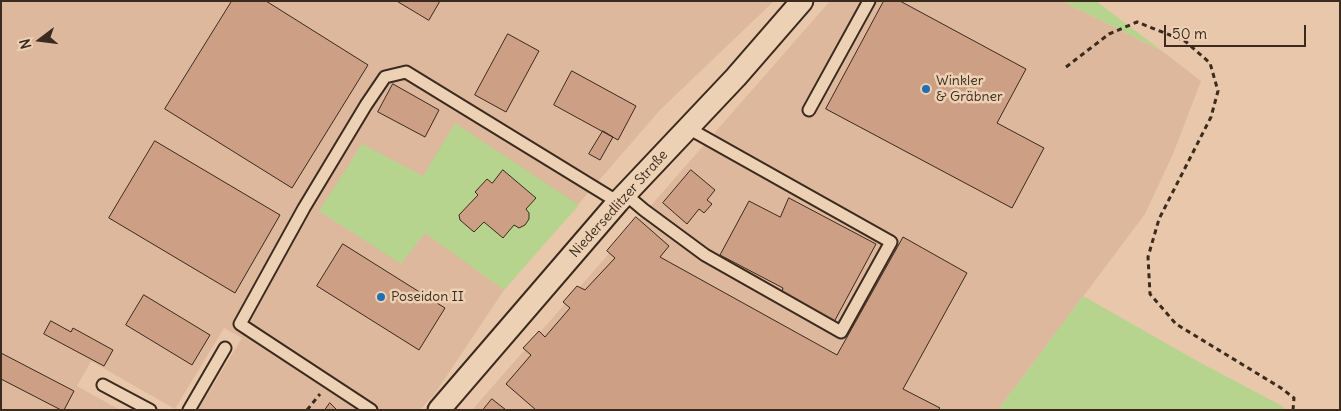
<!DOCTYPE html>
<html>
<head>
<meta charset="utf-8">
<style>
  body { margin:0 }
  #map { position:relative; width:1341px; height:411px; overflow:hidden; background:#e9c7aa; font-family:Delius,sans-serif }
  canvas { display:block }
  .frame { position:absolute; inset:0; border:2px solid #3b2a1e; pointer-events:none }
  .north { position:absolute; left:15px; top:15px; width:50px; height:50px; -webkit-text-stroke:4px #edd1b4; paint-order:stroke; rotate:255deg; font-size:14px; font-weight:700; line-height:20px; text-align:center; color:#3b2a1e }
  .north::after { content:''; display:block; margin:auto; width:18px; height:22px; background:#3b2a1e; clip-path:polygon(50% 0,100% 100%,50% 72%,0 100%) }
  .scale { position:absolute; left:1164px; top:25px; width:142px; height:22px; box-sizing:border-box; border:2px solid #3b2a1e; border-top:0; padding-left:6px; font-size:15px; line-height:18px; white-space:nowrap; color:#3b2a1e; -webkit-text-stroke:4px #edd1b4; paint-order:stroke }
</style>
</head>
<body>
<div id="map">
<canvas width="1341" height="411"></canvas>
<div class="frame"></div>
<div class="north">N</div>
<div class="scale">50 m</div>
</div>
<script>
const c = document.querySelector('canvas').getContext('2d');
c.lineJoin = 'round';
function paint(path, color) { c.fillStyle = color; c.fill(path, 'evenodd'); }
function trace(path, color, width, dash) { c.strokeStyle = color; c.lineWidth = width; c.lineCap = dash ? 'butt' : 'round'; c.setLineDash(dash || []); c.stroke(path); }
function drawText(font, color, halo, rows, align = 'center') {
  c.font = font + ' Delius,sans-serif'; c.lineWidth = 5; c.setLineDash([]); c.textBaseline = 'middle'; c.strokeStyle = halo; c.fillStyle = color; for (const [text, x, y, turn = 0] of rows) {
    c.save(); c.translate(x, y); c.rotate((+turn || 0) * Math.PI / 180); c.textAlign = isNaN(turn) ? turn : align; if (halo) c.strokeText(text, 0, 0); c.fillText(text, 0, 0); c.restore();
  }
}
paint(new Path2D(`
  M1,1H774L660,110L504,290L434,395L420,410H198L242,338L224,328L175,409L91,361L77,386L120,410H1Z
  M830,1H1062L1162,51L1201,81L1173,154L1145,214L998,410H472Z`), '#deb89c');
paint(new Path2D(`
  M1062,1H1096L1162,51Z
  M455,123L579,205L504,290L425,233L401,264L319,211L362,144L423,176Z
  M1083,296L1199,362L1284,407V410H998Z`), '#b6d48d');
const building = new Path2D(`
  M232,1H266L368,65L292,188L165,109Z
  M397,1H440L429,20Z
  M884,1H900L1026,69L997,123L1044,148L1012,208L826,109Z
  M508,34L539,51L506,112L475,95Z
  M572,71L636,106L618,140L554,105Z
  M393,84L439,110L425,137L378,112Z
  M603,131L613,137L600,160L589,154Z
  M155,141L280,215L235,293L109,218Z
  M503,170L536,198L526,209L529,213V219L525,225L519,228L514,225L503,238L484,222L474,232L460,220L459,215L478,195L475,192L487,179L492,183Z
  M691,170L715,190L707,200L712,204L704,213L699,209L687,224L663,203Z
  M789,198L876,244L834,322L781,295L783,288L720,255L749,201L780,217Z
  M636,217L669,246L660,257L837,355L903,237L967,273L903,389L940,408L938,410H536L506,384L531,355L523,348L539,331L545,337L570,308L563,302L577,286L585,290L615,258L607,251Z
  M343,244L445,308L419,350L317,286Z
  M144,295L210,335L192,365L126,325Z
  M51,321L71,332L73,328L113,350L104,366L44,334Z
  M1,353L74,391L64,410H61L1,379Z
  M492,399L506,410H483Z
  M330,403L337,410H325Z`);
paint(building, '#cd9f85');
trace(building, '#3b2a1e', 1);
const lane = new Path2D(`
  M809,110L869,1
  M625,194L644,210L705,255L841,332L891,242L688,128
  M103,385L150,410
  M189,410L225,348
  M371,410L240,324L304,208L366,105L385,77L406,72L618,202`);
const street = new Path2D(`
  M439,410L618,202L736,77L802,1`);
trace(lane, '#3b2a1e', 15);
trace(street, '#3b2a1e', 25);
trace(new Path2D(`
  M1066,67L1109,34L1137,22L1185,41L1210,63L1218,91L1211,117L1159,219L1148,257L1150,294L1176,324L1281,388L1294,398L1293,410
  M307,410L320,394`), '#3b2a1e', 3, [5, 4]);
trace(lane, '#edd1b4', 11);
trace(street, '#edd1b4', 21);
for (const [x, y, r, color] of [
  [926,89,5,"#1f6fb2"],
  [381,297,5,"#1f6fb2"]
]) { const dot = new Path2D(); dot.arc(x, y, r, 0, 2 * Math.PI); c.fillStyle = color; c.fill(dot); trace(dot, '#edd1b4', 2); }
drawText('14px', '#3b2a1e', '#edd1b4', [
  ["Winkler",936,81],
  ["& Gräbner",936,97],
  ["Poseidon II",391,297]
], 'left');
drawText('14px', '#3b2a1e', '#edd1b4', [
  ["Niedersedlitzer Straße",619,204,-48]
]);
</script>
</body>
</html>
